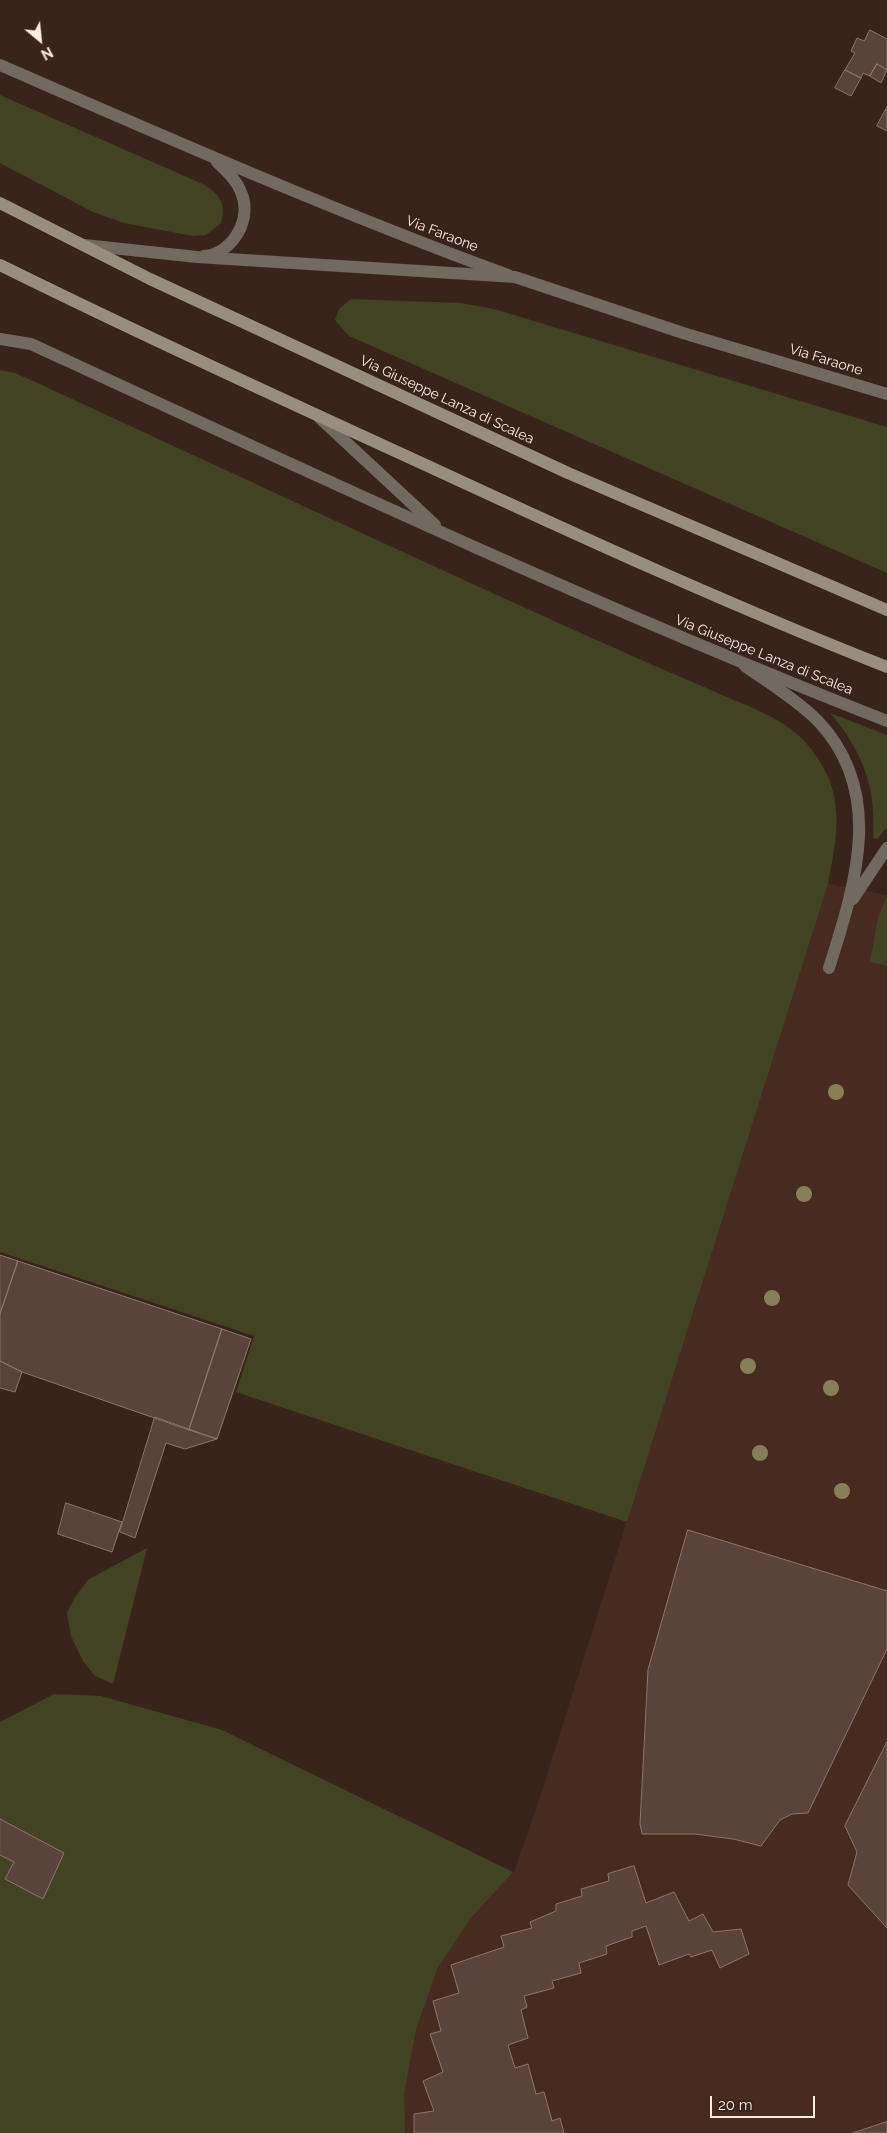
<!DOCTYPE html>
<html>
<head>
<meta charset="utf-8">
<style>
  body { margin:0 }
  #map { position:relative; width:887px; height:2133px; overflow:hidden; background:#39241c; font-family:Raleway,sans-serif }
  canvas { display:block }
  .north { position:absolute; left:15px; top:15px; width:50px; height:50px; -webkit-text-stroke:4px #39241c; paint-order:stroke; rotate:152deg; font-size:14px; font-weight:700; line-height:20px; text-align:center; color:#f9ebe6 }
  .north::after { content:''; display:block; margin:auto; width:18px; height:22px; background:#f9ebe6; clip-path:polygon(50% 0,100% 100%,50% 72%,0 100%) }
  .scale { position:absolute; left:710px; top:2096px; width:105px; height:22px; box-sizing:border-box; border:2px solid #f9ebe6; border-top:0; padding-left:6px; font-size:15px; line-height:18px; white-space:nowrap; color:#f9ebe6; -webkit-text-stroke:4px #39241c; paint-order:stroke }
</style>
</head>
<body>
<div id="map">
<canvas width="887" height="2133"></canvas>
<div class="north">N</div>
<div class="scale">20 m</div>
</div>
<script>
const c = document.querySelector('canvas').getContext('2d');
c.lineJoin = 'round';
function paint(path, color) { c.fillStyle = color; c.fill(path, 'evenodd'); }
function trace(path, color, width, dash) { c.strokeStyle = color; c.lineWidth = width; c.lineCap = dash ? 'butt' : 'round'; c.setLineDash(dash || []); c.stroke(path); }
function drawText(font, color, halo, rows, align = 'center') {
  c.font = font + ' Raleway,sans-serif'; c.lineWidth = 4; c.setLineDash([]); c.textBaseline = 'middle'; c.strokeStyle = halo; c.fillStyle = color; for (const [text, x, y, turn = 0] of rows) {
    c.save(); c.translate(x, y); c.rotate((+turn || 0) * Math.PI / 180); c.textAlign = isNaN(turn) ? turn : align; if (halo) c.strokeText(text, 0, 0); c.fillText(text, 0, 0); c.restore();
  }
}
paint(new Path2D(`
  M828,884L887,895V2133H0L514,1872L540,1797Z`), '#472b21');
paint(new Path2D(`
  M0,95L205,185C221,195 226,205 221,223L206,235L193,236L124,223L93,212L0,163Z
  M351,299L461,303L494,309L887,427V573L349,336L335,320L339,309Z
  M0,370L15,373L44,386C224,469 403,553 583,634C626,653 668,672 711,690C743,705 782,716 806,743C846,789 839,829 828,884L627,1522L236,1392L254,1336L0,1252Z
  M830,713L887,735V827L877,839L873,838C877,790 862,749 830,713Z
  M887,895V966L870,962L878,918Z
  M147,1548L113,1684L94,1675L83,1661L71,1636L67,1613L75,1597L89,1579Z
  M54,1694L101,1696L222,1730L513,1872L470,1919L437,1969L416,2030L404,2094L405,2133H0V1722Z`), '#424323');
const building = new Path2D(`
  M870,30L887,39V70L877,64L870,76L863,73L861,78L845,70L855,53L851,51L857,38L864,41Z
  M877,64L887,70L881,83L870,76Z
  M845,70L861,78L851,96L835,88Z
  M887,107V131L877,126Z
  M0,1255L18,1261L0,1314Z
  M18,1261L222,1329L189,1430L22,1372L0,1361V1314Z
  M222,1329L251,1339L217,1439L189,1430Z
  M0,1361L22,1372L15,1392L0,1388Z
  M155,1417L217,1439L185,1449L166,1443L135,1538L120,1532Z
  M66,1503L122,1522L112,1552L58,1534Z
  M688,1530L887,1591V1649L808,1813L792,1814L780,1820L761,1846L733,1839L695,1834H642L640,1824L648,1670Z
  M887,1742V1928L848,1885L857,1852L845,1826Z
  M0,1819L64,1853L43,1899L5,1879L14,1862L0,1855Z
  M634,1866L646,1903L674,1892L689,1921L703,1914L713,1932L741,1929L749,1954L720,1968L712,1950L691,1957L689,1954L659,1965L646,1926L632,1931V1937L606,1946L607,1954L579,1963L581,1973L552,1981L554,1988L524,1996L527,2007L521,2010L528,2038L508,2045L515,2068L528,2064L536,2094L544,2092L552,2121L560,2118L564,2133H414V2114L434,2111L423,2081L443,2072L430,2034L441,2031L433,2001L459,1993L451,1965L504,1947L501,1936L532,1928L530,1922L556,1911V1904L582,1896L581,1889L609,1881L608,1874Z
  M887,2122V2133H853Z`);
paint(building, '#59433a');
trace(building, '#8e746b', 1);
trace(new Path2D(`
  M0,65C168,138 336,212 508,275
  M204,256C233,254 253,218 241,192C236,179 226,171 217,162
  M745,666C769,683 797,700 818,721C886,793 855,885 829,968
  M853,899L887,848`), '#706a61', 12);
trace(new Path2D(`
  M84,245L197,257L515,277L683,333L887,394
  M0,339L31,344C314,475 597,607 887,721
  M320,418L435,525`), '#706a61', 12);
trace(new Path2D(`
  M0,203L150,279L568,473L887,610
  M0,265C142,335 286,401 430,467C581,537 732,606 887,667`), '#978e7f', 12);
c.fillStyle = '#877f59';
for (const [x, y] of [
  [836,1092],
  [804,1194],
  [772,1298],
  [748,1366],
  [831,1388],
  [760,1453],
  [842,1491]
]) { c.beginPath(); c.arc(x, y, 8, 0, 2 * Math.PI); c.fill(); }
drawText('14px', '#f9ebe6', '#39241c', [
  ["Via Faraone",442,234,21],
  ["Via Faraone",826,360,17],
  ["Via Giuseppe Lanza di Scalea",447,400,25],
  ["Via Giuseppe Lanza di Scalea",764,655,22]
]);
</script>
</body>
</html>
